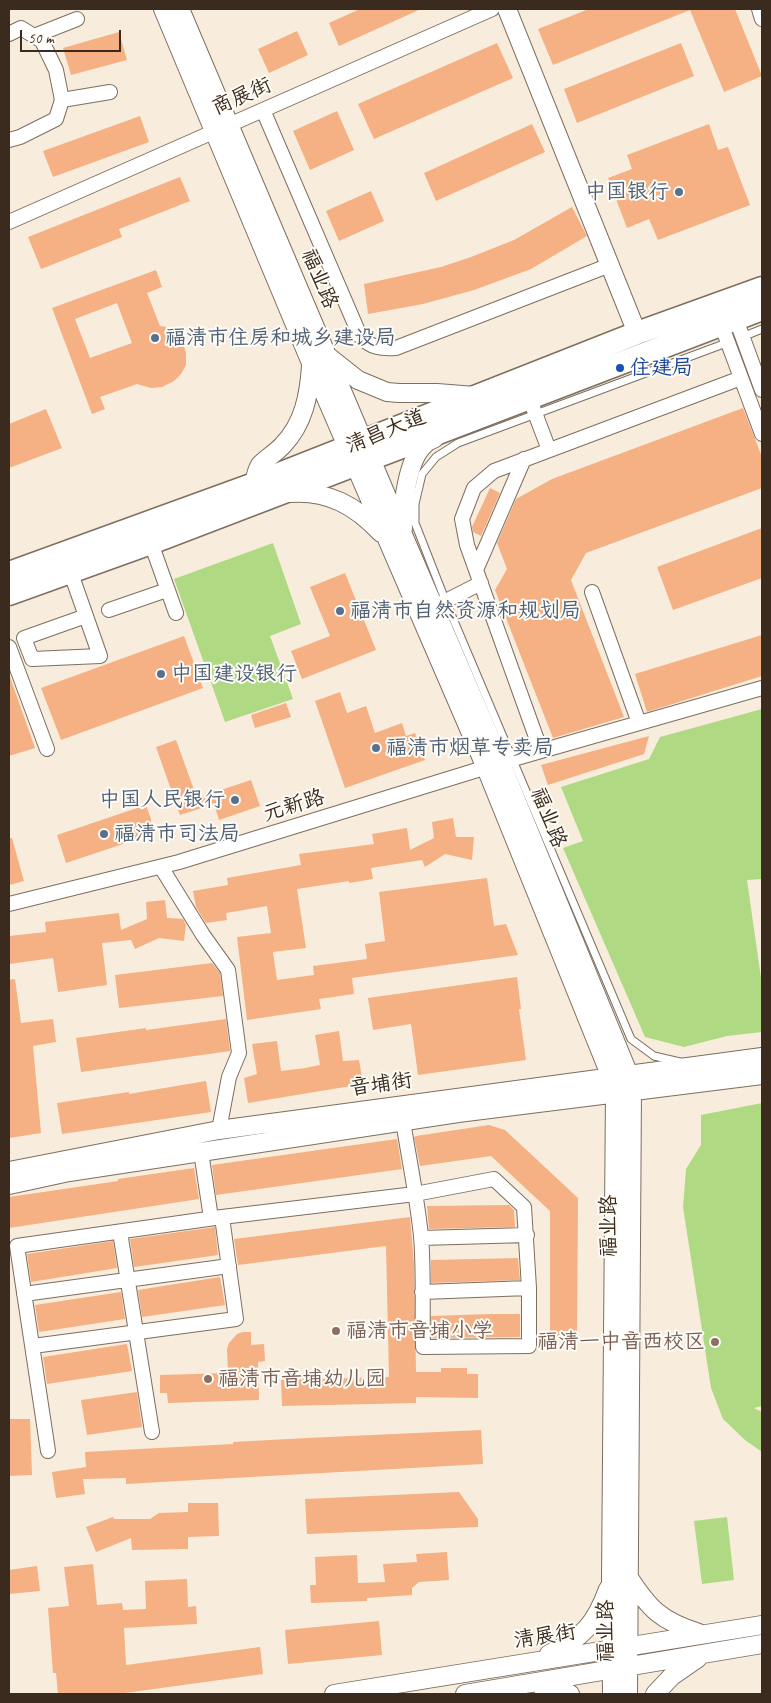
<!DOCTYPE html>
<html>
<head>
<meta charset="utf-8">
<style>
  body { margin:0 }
  #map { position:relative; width:771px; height:1703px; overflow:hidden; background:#f8eddc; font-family:Caveat,sans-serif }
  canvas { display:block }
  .frame { position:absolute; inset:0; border:10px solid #3b2a1e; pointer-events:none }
  .scale { position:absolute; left:20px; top:30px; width:101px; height:22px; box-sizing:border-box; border:2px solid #3b2a1e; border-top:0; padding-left:6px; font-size:15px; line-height:18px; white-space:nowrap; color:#3b2a1e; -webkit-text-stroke:4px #fdfcf7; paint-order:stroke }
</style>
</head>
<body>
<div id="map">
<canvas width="771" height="1703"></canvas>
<div class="frame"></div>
<div class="scale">50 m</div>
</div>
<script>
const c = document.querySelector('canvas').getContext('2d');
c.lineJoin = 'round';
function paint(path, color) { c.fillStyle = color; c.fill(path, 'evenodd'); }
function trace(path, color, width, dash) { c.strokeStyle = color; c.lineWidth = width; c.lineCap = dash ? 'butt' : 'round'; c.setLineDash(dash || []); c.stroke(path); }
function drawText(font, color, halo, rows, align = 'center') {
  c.font = font + ' Caveat,"LXGW WenKai TC",sans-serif'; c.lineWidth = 4; c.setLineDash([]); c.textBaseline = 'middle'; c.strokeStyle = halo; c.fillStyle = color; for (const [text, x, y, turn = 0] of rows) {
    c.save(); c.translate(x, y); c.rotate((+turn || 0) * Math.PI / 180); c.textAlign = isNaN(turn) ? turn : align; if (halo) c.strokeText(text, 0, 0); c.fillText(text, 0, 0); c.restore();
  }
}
paint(new Path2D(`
  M273,543L301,624L270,636L293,699L225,722L174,579Z
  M762,709V879L747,880L762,985V1032L727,1036L684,1047L645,1037L563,848L583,841L561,787L649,759L660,737Z
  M762,1103V1406L754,1408L762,1412V1452L745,1440L723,1419L711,1388L683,1207L686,1169L701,1145V1115Z
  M727,1517L734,1580L702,1584L694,1521Z`), '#b0d984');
paint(new Path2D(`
  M360,9H421L339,46L329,23Z
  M589,9H735L762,76L724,92L690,10L553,65L538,29Z
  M297,31L308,55L269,73L258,49Z
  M119,32L127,60L71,75L63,48Z
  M497,43L513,78L374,139L358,104Z
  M681,43L694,76L577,123L564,89Z
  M337,111L354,150L310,170L293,131Z
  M140,116L149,142L53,177L43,151Z
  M532,124L545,152L436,201L424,173Z
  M709,124L718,150L728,147L750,205L658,240L649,219L627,228L608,178L632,169L627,155Z
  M180,177L190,201L119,229L122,237L41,269L28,237Z
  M371,191L384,221L339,241L326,211Z
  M572,207L587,236L531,269L474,290L423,304L368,314L364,284L441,267L471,257L514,240Z
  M156,270L162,287L147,293L160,326L166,327L176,334L183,343L186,353V365L181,374L174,381L162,387L151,388L137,384L100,397L105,409L92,414L52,308ZM117,303L132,343L90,358L75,319Z
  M743,408L762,457V488L586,553L571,580L624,717L553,738L495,590L507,569L497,543L516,499L552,479Z
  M46,409L62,448L9,468V424Z
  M490,488L500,493L481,536L473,532L472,527Z
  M762,528V578L673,610L657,567Z
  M345,573L376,650L302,679L291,651L330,636L310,587Z
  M762,635V676L647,712L635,674Z
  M184,636L203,688L61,740L41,688Z
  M10,677L35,748L9,756V678Z
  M340,692L347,713L366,706L375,733L402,723L406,736L415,733L425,760L345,788L315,701Z
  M286,703L291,717L255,728L251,715Z
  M649,736L644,754L548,785L541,765Z
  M176,740L197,798L251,780L260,806L219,820L214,804L180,815L156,747Z
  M146,805L151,819V825L148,832L144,837L66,863L57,835Z
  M453,818L456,837H474L472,860L445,854L425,867L422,860L371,868L373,879L349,883V881L297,889L306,948L273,952L277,980L314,975L313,966L367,959L365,944L385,941L379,892L487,878L494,926L506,924L518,955L352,978L354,994L319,999L321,1009L247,1020L237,937L271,933L267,906L226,913L227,920L206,923L196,907L193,891L228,885L227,878L301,865L299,854L374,844L372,834L407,828L410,850L434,838L432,822Z
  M9,838H12L24,881L9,885Z
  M165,900L167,918L183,919L186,925L184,941L159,938L135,949L131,940L102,943L107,985L58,992L53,958L9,964V936L46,932L45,922L119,913L121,930L147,919L146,902Z
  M212,963L220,973L223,996L119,1008L115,975Z
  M517,977L521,1009H519L526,1060L418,1075L411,1024L373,1030L368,998Z
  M15,979L21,1023L53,1019L56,1042L33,1046L41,1133L9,1138V980Z
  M226,1019L230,1051L81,1072L76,1038L146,1028V1030Z
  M339,1031L343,1061L359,1060L363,1084L248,1103L244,1078L257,1074L252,1044L277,1041L281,1071L305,1068L320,1065L315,1035Z
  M206,1081L211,1112L62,1134L57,1103L129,1092V1094Z
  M489,1125L505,1130L578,1198L577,1337H550V1211L491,1156L420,1166L414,1137L416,1136Z
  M397,1139L402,1169L216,1195L212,1165Z
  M194,1168L199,1199L9,1228V1197L118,1181V1179Z
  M509,1205L514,1210L515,1227L429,1229L427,1206Z
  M410,1217L414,1264L416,1372H441V1368H467V1374H478V1398L416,1397V1403L282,1406L281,1380L389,1377L386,1246L238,1265L234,1239Z
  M215,1227L218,1255L134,1267L130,1239Z
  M113,1241L117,1268L31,1282L27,1254Z
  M518,1258L520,1280L431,1283V1260Z
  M220,1277L225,1305L142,1317L138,1290Z
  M121,1292L125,1319L39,1332L35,1305Z
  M491,1314H520V1337L432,1338L431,1316Z
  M243,1332H251V1345L264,1344L265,1361L258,1362L259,1400L168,1403L167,1393H160V1375L228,1373L227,1349L229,1343L237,1334Z
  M127,1344L132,1371L47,1384L43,1357Z
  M137,1392L142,1427L87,1435L81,1400Z
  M9,1419H30L32,1475L9,1476Z
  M481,1430L483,1464L126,1484V1478L83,1479L85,1494L56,1498L52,1472L86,1467L85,1452L233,1444V1442L307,1438Z
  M459,1492L478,1519V1527L307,1534L305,1499Z
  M188,1503H218L219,1536L188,1537V1549L132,1550L131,1538L96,1552L86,1527L113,1517L114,1519H150L159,1513L188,1512Z
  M447,1552L449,1580L419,1582L412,1588V1595L367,1598V1601L311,1603L310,1585H316L315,1557L357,1555L358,1583L385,1582L383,1564L417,1562L416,1554Z
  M93,1564L97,1605L122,1603L123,1610L146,1609L145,1581L187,1579L188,1607L196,1606L197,1624L124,1628L126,1665L260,1647L263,1674L125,1693V1694H58L56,1673H53L48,1608L69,1606L64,1567Z
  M37,1566L40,1591L9,1594V1570Z
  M379,1621L382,1655L288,1664L285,1630Z`), '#f5b083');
const service = new Path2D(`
  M742,337L762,329
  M680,1062L654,1056L631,1039L446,602L415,523V504L422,474L436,457L458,443L729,342`);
const minor = new Path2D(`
  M759,9L762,19
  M9,34L21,28L42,41L56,70L62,100L56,119L20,137L9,140
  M34,36L77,19
  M62,100L110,92
  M263,110L360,336C371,348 381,349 396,348L610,265
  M9,222L492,9
  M721,324L762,434
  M740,330L762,390
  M529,397L549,450
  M151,543L176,613
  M476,570L524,459
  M74,582L100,656L32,659L24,638L86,616
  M592,592L639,723
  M434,607L481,583
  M109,610L167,590
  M9,647L47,749
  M541,751L467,545L462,519L474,488L494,471L741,378
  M161,867L203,935L228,970L239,1053L229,1077L219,1130
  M9,904L179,862L513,759L762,688
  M201,1152L211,1218
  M120,1232L152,1432
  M421,1238L527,1235
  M422,1292L529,1288
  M24,1294L229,1266
  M33,1346L236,1319L222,1217L415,1194L494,1179L524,1207L529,1288V1346L423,1347C422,1310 424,1272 421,1236C417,1197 409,1159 403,1121
  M48,1451L17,1246L222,1217`);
const tertiary = new Path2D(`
  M163,9L311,363L486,768L611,1077L615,1093L611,1579L612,1694
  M180,9L404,537L501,763L629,1075L632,1091L628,1694
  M507,9L637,333
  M329,357L358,380L387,392L399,393H437L475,396
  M254,484C255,478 257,470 260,465C262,462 278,451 283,445C304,423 309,395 311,366
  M290,493C328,490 356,506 381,533
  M403,529C402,507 407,459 425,444C427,441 432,440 435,438
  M9,1171L219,1130L762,1057
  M9,1185L69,1172L458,1113L762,1075
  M628,1576C649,1609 661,1621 699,1633
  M549,1654C582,1639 596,1623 608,1589
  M541,1686L561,1690L570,1694
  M334,1694L762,1625
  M465,1694L762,1644
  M655,1694L672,1676L698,1658`);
const primary = new Path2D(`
  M9,573L254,484L637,333L762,288
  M9,594L151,543L762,309`);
trace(service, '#7d6e60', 9);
trace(minor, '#7d6e60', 16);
trace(tertiary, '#7d6e60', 20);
trace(primary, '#7d6e60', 25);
trace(service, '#fff', 7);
trace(minor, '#fff', 14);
trace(tertiary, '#fff', 18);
trace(primary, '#fff', 22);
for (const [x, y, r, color] of [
  [679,192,5,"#5c6f8a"],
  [155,338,5,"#5c6f8a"],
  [620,368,5,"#1a4fb4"],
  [340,611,5,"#5c6f8a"],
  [161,674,5,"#5c6f8a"],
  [376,748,5,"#5c6f8a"],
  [235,800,5,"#5c6f8a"],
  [104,834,5,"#5c6f8a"],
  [336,1331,5,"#8d6e63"],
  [715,1342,5,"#8d6e63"],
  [208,1379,5,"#8d6e63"]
]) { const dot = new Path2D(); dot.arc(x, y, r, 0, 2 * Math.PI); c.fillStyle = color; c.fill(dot); trace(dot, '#fdfcf7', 2); }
drawText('21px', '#3b2a1e', '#fdfcf7', [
  ["商展街",242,97,-24],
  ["福业路",319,279,67],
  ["清昌大道",386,432,-22],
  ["元新路",294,806,-17],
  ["福业路",548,818,68],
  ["音埔街",381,1085,-8],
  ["福业路",609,1226,-90],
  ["福业路",606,1631,-90],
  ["清展街",545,1637,-9]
]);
drawText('21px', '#4e5e75', '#fdfcf7', [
  ["中国银行",669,192,"right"],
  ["福清市住房和城乡建设局",165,338],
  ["福清市自然资源和规划局",350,611],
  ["中国建设银行",171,674],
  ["福清市烟草专卖局",386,748],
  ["中国人民银行",225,800,"right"],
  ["福清市司法局",114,834]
], 'left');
drawText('21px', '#164399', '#fdfcf7', [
  ["住建局",630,368]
], 'left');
drawText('21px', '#785e54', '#fdfcf7', [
  ["福清市音埔小学",346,1331],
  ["福清一中音西校区",705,1342,"right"],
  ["福清市音埔幼儿园",218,1379]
], 'left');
</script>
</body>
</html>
